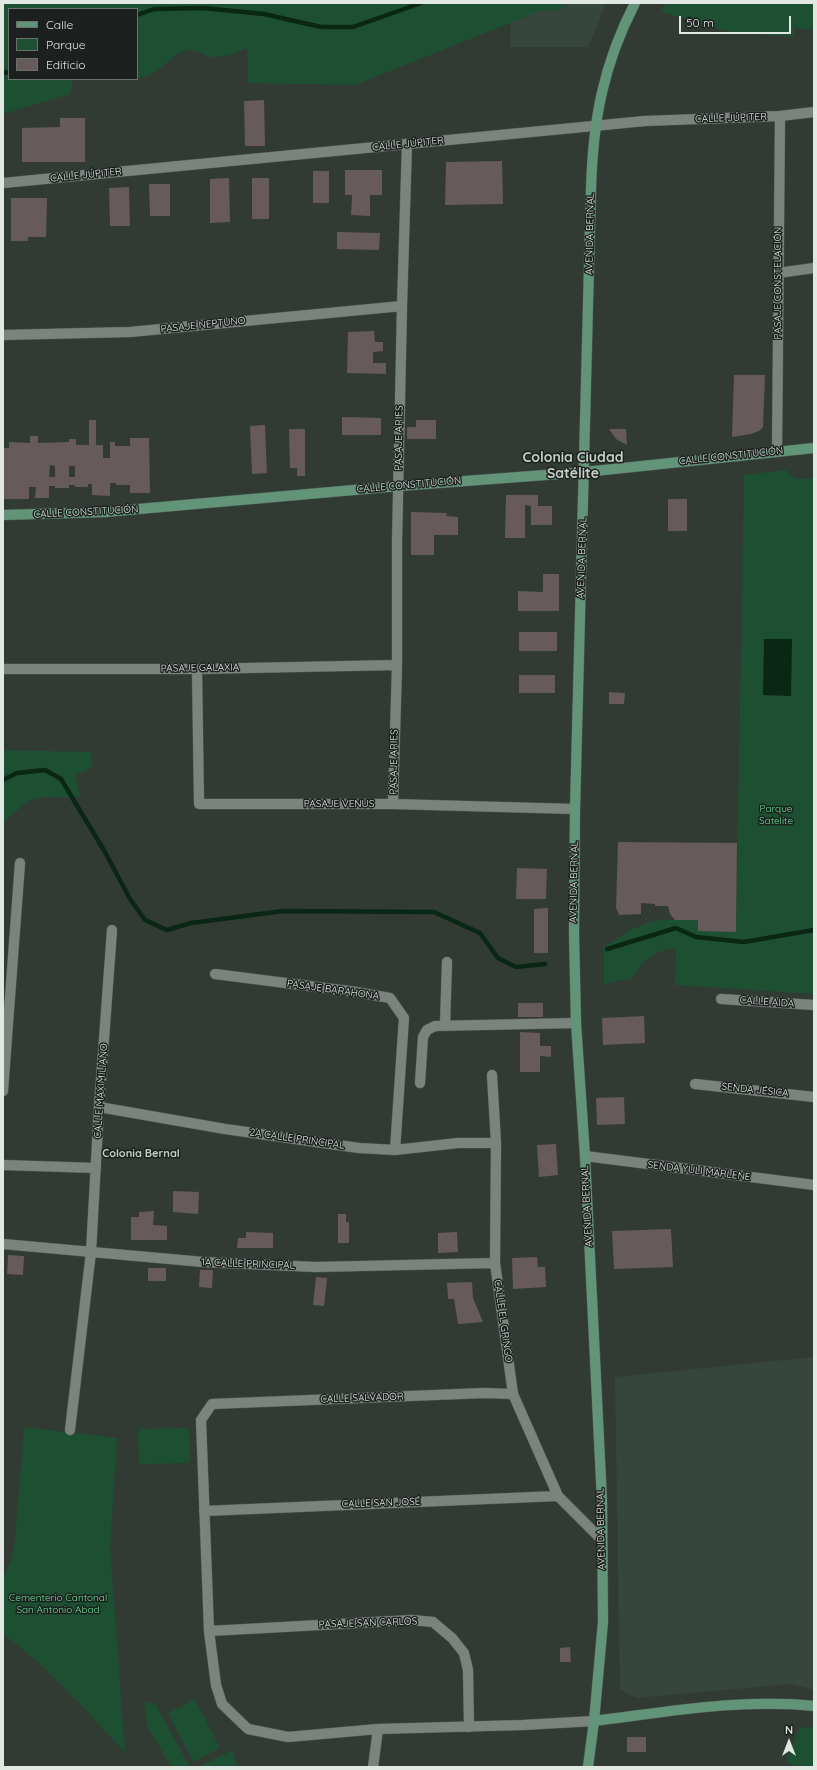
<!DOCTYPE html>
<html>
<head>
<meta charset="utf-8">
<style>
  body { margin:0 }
  #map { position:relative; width:817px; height:1770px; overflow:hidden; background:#313b34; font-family:Quicksand,sans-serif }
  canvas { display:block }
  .frame { position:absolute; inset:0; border:4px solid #e1e7e3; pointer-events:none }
  .legend { position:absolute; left:8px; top:8px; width:130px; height:72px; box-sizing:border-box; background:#1c201e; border:1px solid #6b706d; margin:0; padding:5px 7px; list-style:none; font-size:12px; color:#e1e7e3 }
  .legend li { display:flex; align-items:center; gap:8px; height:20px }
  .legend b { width:20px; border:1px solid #6b706d }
  .north { position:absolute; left:769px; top:1722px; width:40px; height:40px; -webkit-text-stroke:3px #1c201e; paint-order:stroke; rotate:0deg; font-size:11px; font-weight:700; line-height:16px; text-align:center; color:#e1e7e3 }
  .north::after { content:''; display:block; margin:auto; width:14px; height:18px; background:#e1e7e3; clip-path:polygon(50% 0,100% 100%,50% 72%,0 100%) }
  .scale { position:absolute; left:679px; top:16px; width:112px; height:18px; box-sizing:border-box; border:2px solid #e1e7e3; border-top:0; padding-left:5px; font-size:12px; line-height:14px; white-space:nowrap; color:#e1e7e3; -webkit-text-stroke:3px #1c201e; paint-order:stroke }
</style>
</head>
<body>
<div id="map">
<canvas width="817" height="1770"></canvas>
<div class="frame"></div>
<ul class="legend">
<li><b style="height:5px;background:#619478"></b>Calle</li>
<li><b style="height:11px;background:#1d4f32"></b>Parque</li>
<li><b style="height:11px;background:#665a5b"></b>Edificio</li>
</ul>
<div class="north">N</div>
<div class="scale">50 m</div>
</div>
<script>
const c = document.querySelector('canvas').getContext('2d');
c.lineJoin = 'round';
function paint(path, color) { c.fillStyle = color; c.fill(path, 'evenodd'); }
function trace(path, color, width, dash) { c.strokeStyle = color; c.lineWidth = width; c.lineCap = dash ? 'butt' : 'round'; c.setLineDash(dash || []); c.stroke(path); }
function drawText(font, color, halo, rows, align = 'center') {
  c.font = font + ' Quicksand,sans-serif'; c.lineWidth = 3; c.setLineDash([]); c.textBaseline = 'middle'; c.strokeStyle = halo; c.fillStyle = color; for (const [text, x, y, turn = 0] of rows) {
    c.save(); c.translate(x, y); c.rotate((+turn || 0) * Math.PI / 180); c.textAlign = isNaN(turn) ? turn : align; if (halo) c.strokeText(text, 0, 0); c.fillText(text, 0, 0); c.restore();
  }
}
paint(new Path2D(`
  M521,3H606L588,47H510L511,14Z
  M814,1357V1690L791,1684L636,1698L620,1689L615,1377Z`), '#37463c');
paint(new Path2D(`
  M3,3H565L560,10L540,11L355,85L248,83L247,48C236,53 224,58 211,57C204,56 195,49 188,50C172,52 161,76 137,78V9H9V79H73L70,94L3,114Z
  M665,3H814V30L794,28V37L735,33L672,15L661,11Z
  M786,470L796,479L814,478V994L675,985L676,948C653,950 644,961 631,979L615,981L604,985V947L632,929L650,922L663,920H698L699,931H736L744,475Z
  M3,750L91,752L92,767L75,776L80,796C65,799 51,796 37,798C29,798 8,818 3,824Z
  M24,1427L117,1438L110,1548L125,1752C86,1711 49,1667 3,1634V1578L12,1558L15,1540Z
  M189,1428L190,1463L139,1464L138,1429Z
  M195,1699L220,1748L193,1762L168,1713Z
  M145,1702L155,1704L190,1767H171L147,1725Z
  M800,1727L814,1728V1767H792L786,1761Z
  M233,1750L237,1767H198Z`), '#1d4f32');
paint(new Path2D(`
  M764,639H792L791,696L763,695Z`), '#0a2615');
trace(new Path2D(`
  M137,15L154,9L203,8L264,14L321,27H353L421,3
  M3,73L9,72
  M3,780L17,773L45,770L61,779L105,852L130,899L145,920L167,930L191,923L283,911L434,912L480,933L498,958L516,967L545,964
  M607,949L676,928L696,937L744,942L814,930`), '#0a2615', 4.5);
paint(new Path2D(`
  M264,100L265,146H245L244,101Z
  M60,118H85V162H22V128L60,127Z
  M502,161L503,204L445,205L446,162Z
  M345,170H382V195H370V216L351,215L352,195H345Z
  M313,171H329V203H313Z
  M229,178L230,222L210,223V179Z
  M252,178H269V219H252Z
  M149,184H170V216H150Z
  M129,187L130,226H110L109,188Z
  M11,198H47L46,237H28V241H11Z
  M337,232L380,233L379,250L337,249Z
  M374,331L375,342H383V351L373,352V363H386V374L347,373L348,332Z
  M734,375H765L763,427L759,431L751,434L732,437Z
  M342,417L381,418V435H342Z
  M89,420H96V445H103V458H110V442H115V446H130V438H149L150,493H130V485H116V483H110V496L92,495V484H88V487H75V485H69V488H55V486H49V498H35L36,487H29V499H3V448H9V442L30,443V436H38V443L69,442V439H76V445H89ZM50,465L55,466V477H49ZM69,466H75V477H69Z
  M416,420H436V439H407V427H416Z
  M265,425L267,473L252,474L250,426Z
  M289,429H305V476H297V468H290Z
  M609,429H626L627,445L616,439Z
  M506,495H538V506H552V525H531V506L525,505V538H505Z
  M668,499H687V531H668Z
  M411,512L447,513L446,516L458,517V535H434V555H411Z
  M543,574H559V611H518V591L543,592Z
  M519,632H557V651H519Z
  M519,675H555V693H519Z
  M609,692L625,693L624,704H609Z
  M618,842L737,843L736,932L698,931V920H675L670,914L668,906H655V904L641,903V914L619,915L616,908Z
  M517,868L547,869L546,899H516Z
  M548,908V953H534V909Z
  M518,1003H543V1017H518Z
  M644,1016L645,1043L603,1045L602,1018Z
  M520,1032L540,1033V1046H551V1057L540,1056V1072H520Z
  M624,1097L625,1124L597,1125L596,1098Z
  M556,1144L558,1175L539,1177L537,1145Z
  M173,1191L199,1192L198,1214L173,1212Z
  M154,1211L153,1225L167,1226V1240H131V1217H139V1212Z
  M338,1214H346V1222H349V1243H338Z
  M671,1229L673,1267L614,1269L612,1231Z
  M246,1232L273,1233V1248H237L238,1238H246Z
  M457,1232L458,1252L438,1253V1233Z
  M8,1255L24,1256L23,1275L7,1274Z
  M537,1257L538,1267H545L546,1287L513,1289L512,1258Z
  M148,1268H166V1281H148Z
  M200,1270H213L212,1288L199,1287Z
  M316,1277L327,1278L324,1306L313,1305Z
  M472,1282L473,1298L483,1322L458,1324L454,1299H448L447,1283Z
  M570,1647L571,1662H560V1648Z
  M627,1737H646V1752H627Z`), '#665a5b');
const street = new Path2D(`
  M3,183L645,121L780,116L814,112
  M778,273L814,268
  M3,335L130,332L402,306
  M777,451L780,116
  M3,669H197L397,665
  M197,669L199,804H393L575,809
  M393,804L397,665V543L402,306L407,144
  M215,974L356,992L390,998L404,1018L395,1150
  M721,999L814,1005
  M445,1025L447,962
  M492,1075L496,1143L495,1263L513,1394L558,1496L602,1540
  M420,1083L423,1037L427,1030L435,1026L576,1023
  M695,1084L814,1097
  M3,1091L20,863
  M99,1107L225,1129L359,1148L395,1150L458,1143H496
  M585,1156L814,1185
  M3,1165L96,1168
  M3,1244L203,1262L316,1267L495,1263
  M513,1394L484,1393L212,1404L201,1420L209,1631L216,1685L222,1704L248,1729L288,1737L378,1729L523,1725L594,1721
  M70,1430L91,1252L99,1107L112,930
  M204,1511L558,1496
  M209,1631L412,1620L433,1622L452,1638L464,1653L468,1670L469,1727
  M373,1767L378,1729`);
const secondary = new Path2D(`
  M3,515L105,512L399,486L585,472L814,448
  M594,1721C667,1712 741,1698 814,1706
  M588,1767L594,1721L603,1622L602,1501L585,1156L576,1023L574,933L575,809L591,189C593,120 603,65 635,3`);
trace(street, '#515954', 11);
trace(secondary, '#515954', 11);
trace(street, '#7a847d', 10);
trace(secondary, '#619478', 10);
drawText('10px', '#e1e7e3', '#1c201e', [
  ["CALLE JÚPITER",731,118,-2],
  ["CALLE JÚPITER",408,144,-6],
  ["CALLE JÚPITER",86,175,-6],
  ["AVENIDA BERNAL",590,234,-89],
  ["PASAJE CONSTELACIÓN",778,283,-90],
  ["PASAJE NEPTUNO",203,325,-6],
  ["PASAJE ARIES",399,438,-89],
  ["CALLE CONSTITUCIÓN",731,456,-6],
  ["CALLE CONSTITUCIÓN",409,485,-5],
  ["CALLE CONSTITUCIÓN",86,512,-3],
  ["AVENIDA BERNAL",582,558,-88],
  ["PASAJE GALAXIA",200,668,-1],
  ["PASAJE ARIES",394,762,-89],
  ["PASAJE VENUS",339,804],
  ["AVENIDA BERNAL",574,882,-89],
  ["PASAJE BARAHONA",333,990,8],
  ["CALLE AIDA",767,1002,4],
  ["SENDA JÉSICA",755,1090,6],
  ["CALLE MAXIMILIANO",101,1091,-86],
  ["2A CALLE PRINCIPAL",297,1139,8],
  ["SENDA YULI MARLENE",699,1171,7],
  ["AVENIDA BERNAL",587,1206,-93],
  ["1A CALLE PRINCIPAL",248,1264,2],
  ["CALLE EL GRINGO",503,1321,82],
  ["CALLE SALVADOR",362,1398,-2],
  ["CALLE SAN JOSÉ",381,1503,-2],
  ["AVENIDA BERNAL",601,1529,-91],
  ["PASAJE SAN CARLOS",368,1623,-2]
]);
drawText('10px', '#6ce19b', '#1c201e', [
  ["Parque",776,809],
  ["Satelite",776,821],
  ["Cementerio Cantonal",58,1598],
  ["San Antonio Abad",58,1610]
]);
drawText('bold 11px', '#c5d0c8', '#1c201e', [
  ["Colonia Bernal",141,1154]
]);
drawText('bold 14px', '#c5d0c8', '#1c201e', [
  ["Colonia Ciudad",573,458],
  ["Satélite",573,474]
]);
</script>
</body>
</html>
